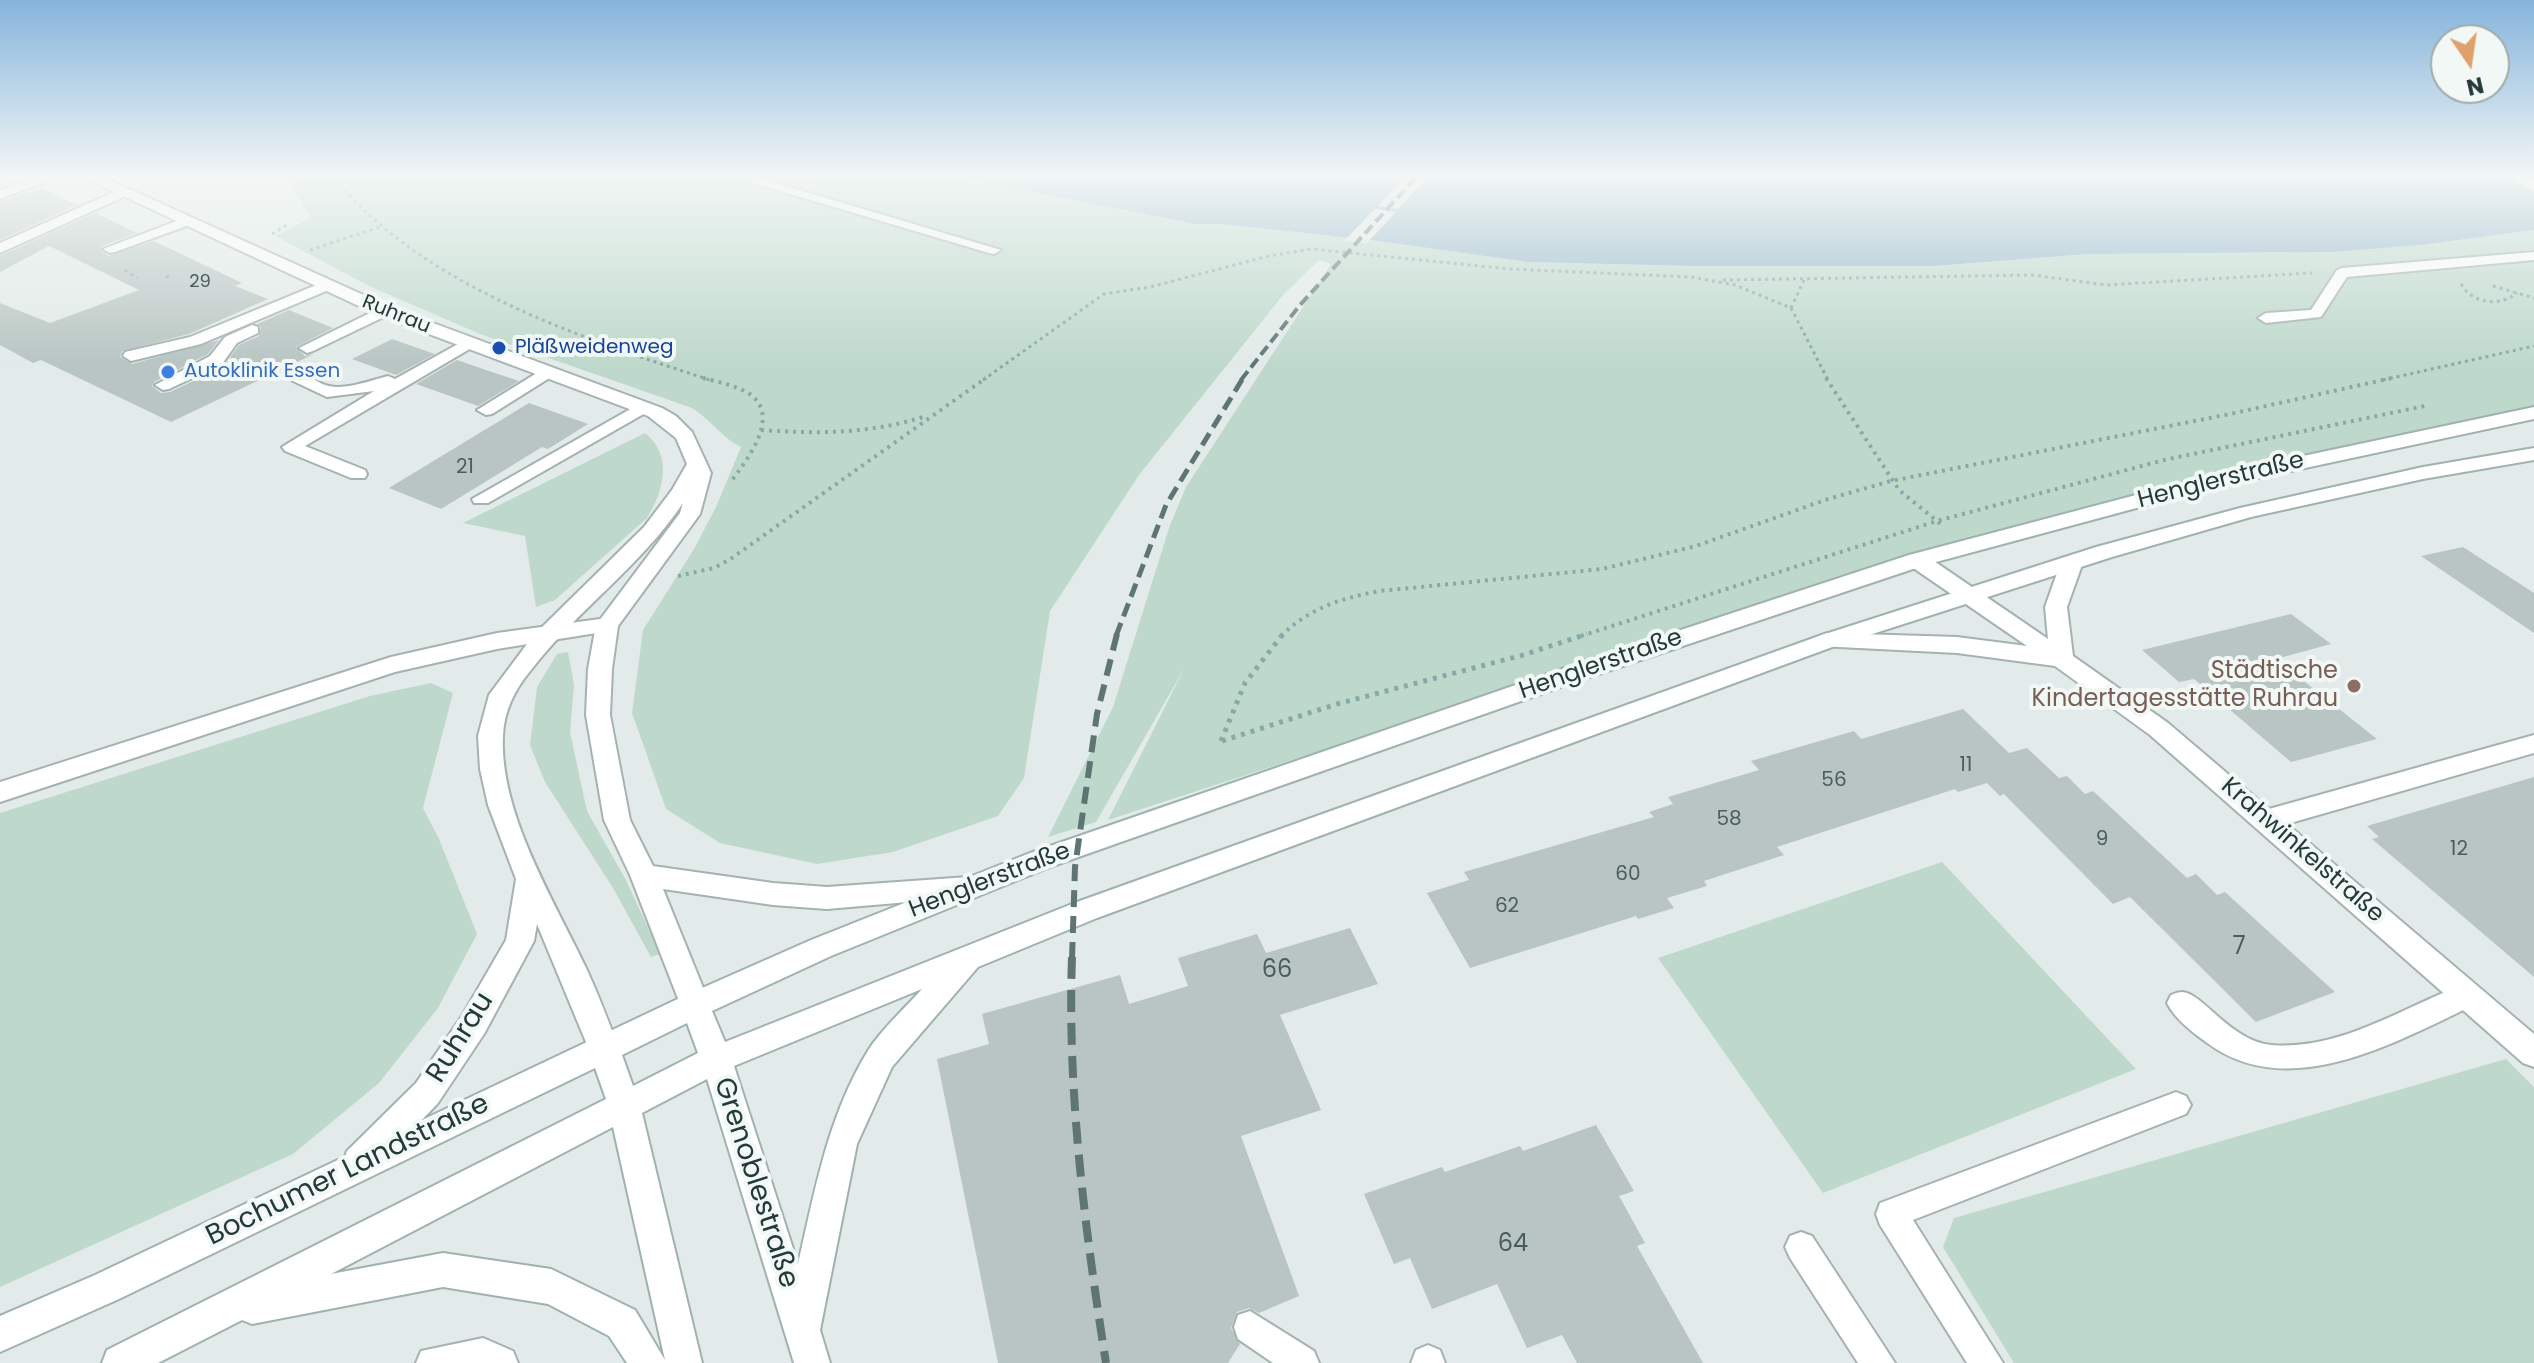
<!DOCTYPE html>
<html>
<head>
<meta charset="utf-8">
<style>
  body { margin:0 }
  #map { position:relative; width:2534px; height:1363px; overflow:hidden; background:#e2ebe9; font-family:Poppins,sans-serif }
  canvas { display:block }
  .north { position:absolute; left:2430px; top:24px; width:80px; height:80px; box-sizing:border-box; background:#f2f8f6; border:2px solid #a0acaa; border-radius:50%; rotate:167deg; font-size:22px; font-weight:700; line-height:32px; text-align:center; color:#243a39 }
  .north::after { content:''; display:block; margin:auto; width:28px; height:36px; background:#e1a16a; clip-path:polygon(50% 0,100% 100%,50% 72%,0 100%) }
</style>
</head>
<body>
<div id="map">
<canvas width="2534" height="1363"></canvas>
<div class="north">N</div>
</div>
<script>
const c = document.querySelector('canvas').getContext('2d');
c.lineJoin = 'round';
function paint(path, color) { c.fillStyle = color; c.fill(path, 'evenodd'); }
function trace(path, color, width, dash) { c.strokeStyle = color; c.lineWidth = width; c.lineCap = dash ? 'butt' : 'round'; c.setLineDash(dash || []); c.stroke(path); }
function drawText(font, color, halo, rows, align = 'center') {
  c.font = font + ' Poppins,sans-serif'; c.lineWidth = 8; c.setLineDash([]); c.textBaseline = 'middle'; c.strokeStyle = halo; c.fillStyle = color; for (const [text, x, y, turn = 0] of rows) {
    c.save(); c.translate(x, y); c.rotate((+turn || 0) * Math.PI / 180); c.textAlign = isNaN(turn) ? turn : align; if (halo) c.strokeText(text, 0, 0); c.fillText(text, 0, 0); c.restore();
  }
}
paint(new Path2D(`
  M284,174H943L1195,224H1220L1371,240L1528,262L1693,266H1934L2089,254L2273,253L2421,245L2534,230V415L2351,450L1912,558L1108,820L1184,669L1096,822L1048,837L1113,707L1170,525L1186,487L1331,264L1319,260L1283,295L1139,475L1050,611L1024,778L998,816L893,852L817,864L720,843L666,809L632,713L643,630L694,549L716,507L741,447C722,438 710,419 692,408L480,334L369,286L275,236L311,218Z
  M645,433C673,455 664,491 647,518L555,600L536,607L525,536L463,523Z
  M568,652L574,685L570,732L587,811L626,880L660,954L651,957L613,888L545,782L530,745L537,687L557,654Z
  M431,683L453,693L423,808L439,839L477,934L438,1008L379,1083L293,1154L0,1287V813L370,696Z
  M1942,862L2136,1069L1823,1193L1658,958Z
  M2506,1059L2534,1087V1363H2014L1943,1247L1954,1218Z`), '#bed9cb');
paint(new Path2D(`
  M943,174H2534V230L2421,245L2332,252L2089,254L1934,266H1693L1528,262L1371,240L1220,224H1195Z`), '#91b4c9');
paint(new Path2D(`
  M1407,174H1431L1398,209L1378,206Z
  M1375,209L1396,212L1367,243L1344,241Z`), '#e2ebe9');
paint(new Path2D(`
  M41,188L77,205L0,240V202Z
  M95,213L137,233L102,246L100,250L109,256L154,241L242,283L235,286L268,299L189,334L122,351L120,357L132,364L219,340L208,354L154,382L152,386L161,393L170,392L223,367L239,345L259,336L261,327L257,324L289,310L333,328L296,347L305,356L314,354L171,422L41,360L33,363L0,345V303L50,323L139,290L49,246L0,272V256Z
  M392,339L435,354L396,375L352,359Z
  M457,360L489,371L519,381L478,406L416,384Z
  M529,403L588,424L548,449L542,447L441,509L389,488Z
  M2463,547L2534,593V633L2421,556Z
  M2291,614L2331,644L2276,659L2377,739L2291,762L2194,679L2179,682L2142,650Z
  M1963,709L2009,753L2027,748L2059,778L2067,776L2085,794L2093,791L2187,878L2196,874L2217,895L2225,892L2335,992L2256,1022L2130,897L2113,904L2004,794L2000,796L1987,783L1958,792L1955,789L1777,847L1784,855L1704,881L1707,886L1667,898L1674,908L1638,919L1636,916L1470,968L1427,893L1469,880L1464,872L1654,817L1649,812L1673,804L1668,797L1759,770L1751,761L1854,731L1861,739Z
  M2534,777V977L2372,839L2379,837L2367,826Z
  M1350,928L1378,984L1280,1015L1321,1110L1241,1136L1299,1296L1259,1313L1249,1308L1237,1312L1231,1328L1240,1344L1228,1363H998L937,1059L989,1044L982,1014L1120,975L1129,1004L1188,986L1178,958L1257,934L1266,953Z
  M1596,1125L1634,1191L1619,1196L1645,1243L1637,1246L1703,1363H1577L1562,1335L1527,1348L1497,1284L1432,1309L1410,1258L1394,1264L1364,1194L1442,1167L1445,1172L1520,1146L1523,1151Z`), '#b8c5c2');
const service = new Path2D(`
  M45,174H65L0,199V190Z
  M723,174H745L1001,250L994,254L989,253Z
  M123,188L128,189V195L0,253V243Z
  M187,217L194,221L192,224L115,252L110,253L103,249Z
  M2534,252V260L2347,277L2321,317L2266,323L2258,318L2266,313L2311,310L2337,270L2342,268Z
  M326,281L334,286L331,289L201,344L131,361L123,356L125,352L190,337Z
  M384,306L392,311L390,314L313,351L307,353L299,348Z
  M252,325L258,327V333L237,343L222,364L169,389L163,390L155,385L210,356L225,337Z
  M467,339L475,344L473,347L305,446L365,470L367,474L365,478H351L285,451L282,447L374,391L327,397L293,381L291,377L293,373C309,370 315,384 329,386C347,390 372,380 388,376L395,379Z
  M545,368L551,369L553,373L551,377L492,414L486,415L477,410Z
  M641,403L650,408L647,412L488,503H474L472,499Z
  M2468,983L2478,987L2482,995L2478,1003C2397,1041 2289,1105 2206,1042C2192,1032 2175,1019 2167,1003L2171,995C2175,993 2179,992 2183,992C2203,994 2231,1041 2271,1045C2341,1051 2404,1006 2468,983Z
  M2176,1092L2186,1096L2191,1105L2186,1114L1913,1220L2003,1363H1967L1880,1225L1876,1214L1880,1203Z
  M1801,1232L1812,1236L1895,1363H1858L1790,1258L1785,1247L1790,1236Z
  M1250,1311L1314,1351L1319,1363H1273L1238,1339L1234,1327L1238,1315Z
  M483,1338L513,1351L518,1363H416L421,1351Z
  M1428,1345L1440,1350L1445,1363H1411L1416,1350Z`);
const minor = new Path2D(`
  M1917,553L1925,555L2048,639L2045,607L2061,562L2064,557H2080L2083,562L2067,607L2073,656L2168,723L2269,809L2534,735V753L2287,824L2534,1034V1067L2523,1063L2150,735L2055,666L1957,653L1819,646L1815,641L1819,636L1827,633L1957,637L2027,646L1909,565L1906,560Z
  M607,618L615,620L618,625L615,630L497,649L395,672L0,802V782L391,657L497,633Z`);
const tertiary = new Path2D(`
  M76,174H96L390,307L662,408L676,416L692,432L711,473L700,514L618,626L612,669L610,715L630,820L653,866L773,883L827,887L968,877L978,880L982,888L978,896L827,909L773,905L663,889L710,1005L706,1014L695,1018L684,1014L630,875L604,820L586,715L588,669L596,625L680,513L683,503C641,566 577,610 531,670C515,689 504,710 503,736C499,813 555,902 587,970C599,996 609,1023 619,1049L615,1059L604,1062L593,1059L537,924L534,941L484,1034L438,1103L371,1173L359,1177L347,1173L343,1162L347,1151L416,1083L462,1016L506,940L516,879L488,805L480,769L478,736L489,695L533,636L644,527L672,490L687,464L676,438L648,416L378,315Z`);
const secondary = new Path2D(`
  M2499,174H2519L2534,181V191Z
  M2534,407V419L2207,489L1925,565L1575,682L1050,867L831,956L712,1011L725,1042L1077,902L1819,636L2096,547L2240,508L2423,467L2534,448V460L2423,479L2251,517L2112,557L1835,646L1097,918L978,967L892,1067L857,1144L820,1330L830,1363H794L707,1079L642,1113L702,1363H627L609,1336L548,1304L443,1287L252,1324L242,1320L158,1363H102L107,1350L606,1099L595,1068L119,1299L0,1352V1316L95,1275L684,996L811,940L1030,853L1559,670L1909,555L2204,477ZM922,989C905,1008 883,1028 869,1049C828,1115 815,1190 798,1264L734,1066ZM687,1023L698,1053L633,1086L622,1055ZM613,1127L665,1360L635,1310L551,1269L443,1253L331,1274Z`);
trace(service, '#a5b2b1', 4);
trace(minor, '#a5b2b1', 4);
trace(tertiary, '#a5b2b1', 4);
trace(secondary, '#9fb2af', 4);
trace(new Path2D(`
  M331,174C420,286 579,337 710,380
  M272,234L287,225
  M310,250L383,226
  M125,270L138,278
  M166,276L170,278
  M1723,280L2032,275L2106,285L2312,273
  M2461,284C2473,304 2499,307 2517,293
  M2493,286L2534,298
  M1791,308L1805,278
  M983,380L1104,294L1150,287L1269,256L1312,249L1510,269L1691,277L1735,285L1791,308L1828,380
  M2383,380L2534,346`), '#87aaa7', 3, [3, 4]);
trace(new Path2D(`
  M703,378C718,382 739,386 751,395C781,418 746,461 730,483
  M1826,378L1899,490L1943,526
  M761,430C818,434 871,434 926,416
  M678,576L714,568L729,560L986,378
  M1281,636C1309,608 1342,598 1380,591L1602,569L1696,546L1828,499L1891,481L2230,414L2392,378
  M1581,636L1937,521L2164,460L2425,406`), '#87aaa7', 4, [3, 5]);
trace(new Path2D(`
  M1221,741L1245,683L1283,634
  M1222,741L1337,704L1523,655L1587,634`), '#87aaa7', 5, [4, 6]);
paint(service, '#fff');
paint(minor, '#fff');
paint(tertiary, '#fff');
paint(secondary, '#fff');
trace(new Path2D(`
  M1241,380L1300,305L1419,174`), '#5f7574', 4, [11, 5]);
trace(new Path2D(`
  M1116,636L1166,505L1243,378`), '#5f7574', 5, [14, 7]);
trace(new Path2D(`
  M1072,959L1075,867L1097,714L1117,634`), '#5f7574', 6, [17, 9]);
trace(new Path2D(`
  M1072,957C1067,1091 1085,1230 1106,1363`), '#5f7574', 8, [22, 11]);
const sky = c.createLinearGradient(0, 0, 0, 365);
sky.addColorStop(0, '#85b4dc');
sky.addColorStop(0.48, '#f2f6f5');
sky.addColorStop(1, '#f2f6f500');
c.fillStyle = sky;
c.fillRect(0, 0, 2534, 365);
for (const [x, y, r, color] of [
  [499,348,8,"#1a4fb4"],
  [168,372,8,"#3f7fe0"],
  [2354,686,8,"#8d6e63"]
]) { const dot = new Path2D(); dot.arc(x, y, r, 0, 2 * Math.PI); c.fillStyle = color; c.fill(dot); trace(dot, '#f2f8f6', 3); }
drawText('18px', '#495d5b', null, [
  ["29",200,282]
]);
drawText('20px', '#243a39', '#f2f8f6', [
  ["Ruhrau",396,315,22]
]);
drawText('20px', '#164399', '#f2f8f6', [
  ["Pläßweidenweg",515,348]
], 'left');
drawText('20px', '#366cbe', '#f2f8f6', [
  ["Autoklinik Essen",184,372]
], 'left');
drawText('20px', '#495d5b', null, [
  ["21",465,468],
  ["11",1966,766],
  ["56",1834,781],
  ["58",1729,820],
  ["9",2102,840],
  ["12",2459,850],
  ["60",1628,875],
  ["62",1507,907]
]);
drawText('24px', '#243a39', '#f2f8f6', [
  ["Henglerstraße",2221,481,-14],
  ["Henglerstraße",1601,665,-19],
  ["Krahwinkelstraße",2302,851,41],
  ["Henglerstraße",990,881,-21]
]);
drawText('24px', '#785e54', '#f2f8f6', [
  ["Städtische",2338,672],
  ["Kindertagesstätte Ruhrau",2338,700]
], 'right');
drawText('24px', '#495d5b', null, [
  ["7",2239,948],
  ["66",1277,971],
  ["64",1513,1245]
]);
drawText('28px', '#243a39', '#f2f8f6', [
  ["Ruhrau",461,1038,-58],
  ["Bochumer Landstraße",348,1171,-26],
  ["Grenoblestraße",755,1183,72]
]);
</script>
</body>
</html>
